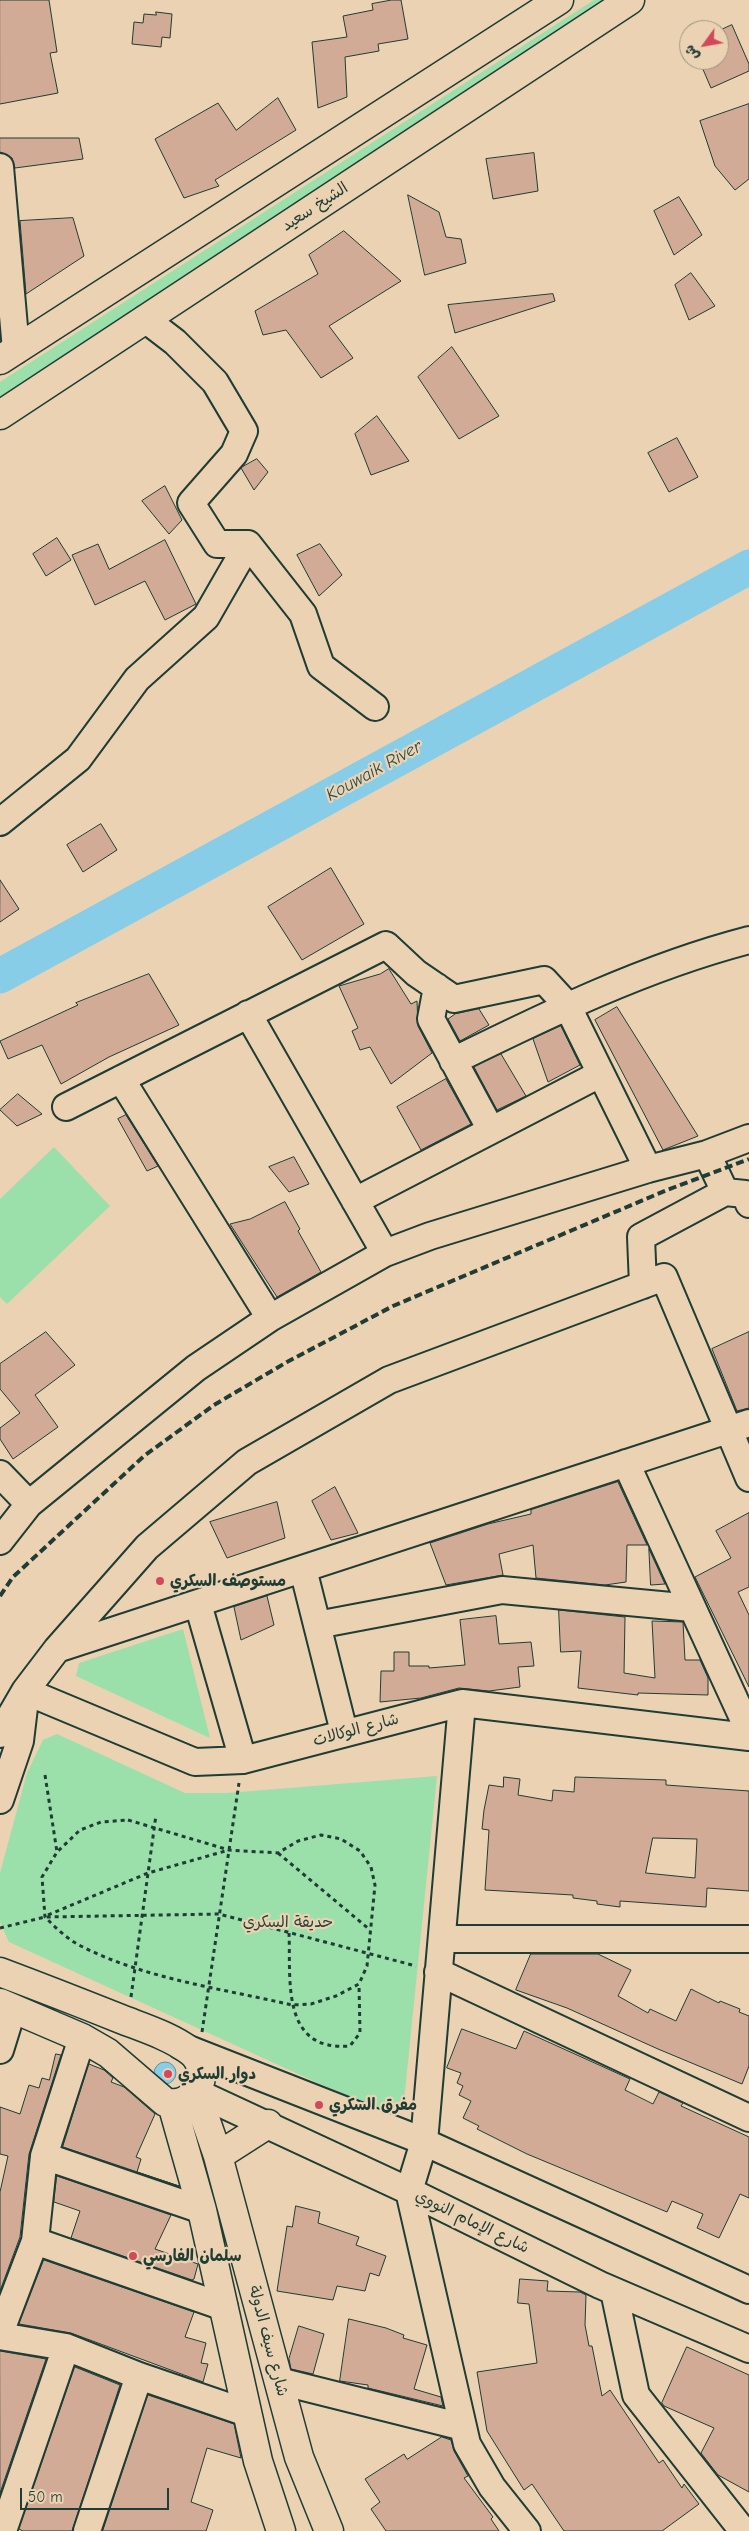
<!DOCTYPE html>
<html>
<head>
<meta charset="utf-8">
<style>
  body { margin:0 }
  #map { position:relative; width:749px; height:2531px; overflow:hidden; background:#ebd2b3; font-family:"Comic Neue","Playpen Sans Arabic",sans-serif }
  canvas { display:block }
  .north { position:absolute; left:679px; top:20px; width:50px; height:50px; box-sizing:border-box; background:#ebd2b3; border:1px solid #999680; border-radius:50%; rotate:238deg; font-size:14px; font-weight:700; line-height:20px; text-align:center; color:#1f3d34 }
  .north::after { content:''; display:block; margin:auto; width:18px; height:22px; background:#d1495b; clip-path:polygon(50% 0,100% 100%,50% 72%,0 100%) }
  .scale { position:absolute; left:20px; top:2488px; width:149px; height:22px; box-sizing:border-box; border:2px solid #1f3d34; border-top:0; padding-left:6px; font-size:15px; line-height:18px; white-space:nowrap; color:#1f3d34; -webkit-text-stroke:4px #ebd2b3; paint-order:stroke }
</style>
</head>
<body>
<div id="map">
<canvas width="749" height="2531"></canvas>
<div class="north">ش</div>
<div class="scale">50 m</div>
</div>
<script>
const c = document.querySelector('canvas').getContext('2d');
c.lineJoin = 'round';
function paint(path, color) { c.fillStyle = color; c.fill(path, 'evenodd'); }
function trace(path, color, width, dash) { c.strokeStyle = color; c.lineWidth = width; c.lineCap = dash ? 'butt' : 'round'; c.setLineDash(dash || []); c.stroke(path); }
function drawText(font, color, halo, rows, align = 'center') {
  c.font = font + ' "Comic Neue","Playpen Sans Arabic",sans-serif'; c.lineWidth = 4.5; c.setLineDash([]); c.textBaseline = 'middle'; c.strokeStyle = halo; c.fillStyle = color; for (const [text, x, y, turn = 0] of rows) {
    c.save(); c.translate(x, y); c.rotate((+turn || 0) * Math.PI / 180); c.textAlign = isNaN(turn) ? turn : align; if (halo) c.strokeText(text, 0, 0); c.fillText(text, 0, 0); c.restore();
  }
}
paint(new Path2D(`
  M594,0H613L0,400V382Z
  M54,1147L110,1206L7,1304L0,1297V1199Z
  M183,1629L210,1738L76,1676L79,1663Z
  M57,1734L185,1793H227L437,1776L403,2111L388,2115L9,1942L0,1922V1873L27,1773L43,1740Z`), '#9bdfaa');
const water = new Path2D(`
  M154 2073a11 11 0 1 1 22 0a11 11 0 1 1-22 0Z`);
paint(water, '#87cde8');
trace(water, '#5d93a0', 1);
trace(new Path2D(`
  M0,976L749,567`), '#87cde8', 35);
const building = new Path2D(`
  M0,0H49L57,52L50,53L58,93L0,104Z
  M392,0H401L408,39L378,44L379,51L345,57L347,97L318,108L312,42L347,37L343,16L373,10L372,4Z
  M156,12L172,14L170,38L162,37L161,47L132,44L134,22L143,23L144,14L156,15Z
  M732,25L749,64V71L711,88L699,60H719V31Z
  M278,98L296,130L215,180L219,186L184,198L155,139L218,103L236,130Z
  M749,104V179L735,190L715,166L700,121Z
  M0,138H79L83,159L15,168L12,158L0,152Z
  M534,153L538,191L493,199L486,159Z
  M408,195L439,212L446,237L461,239L466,263L425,275Z
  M679,197L702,235L674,255L654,211Z
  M73,218L84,256L26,294L20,221Z
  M344,231L401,281L329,326L353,358L321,378L286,330L263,335L255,311L318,274L309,255Z
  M691,273L715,306L689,320L675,285Z
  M553,294L555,301L455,333L448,305Z
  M452,347L499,416L459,439L418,377Z
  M377,416L409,461L371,475L355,434Z
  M677,438L698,477L669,492L648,453Z
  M257,459L268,472L254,490L241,468Z
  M165,486L182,520L169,534L142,501Z
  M57,538L71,560L46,576L33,554Z
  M165,540L196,604L165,620L145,581L95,605L72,555L98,544L109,569Z
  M320,544L342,575L319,596L297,555Z
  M101,824L117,850L83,872L67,845Z
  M331,868L364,924L302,960L268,907Z
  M0,880L19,909L0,922Z
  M389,969L411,1004L417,1001L418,1026L432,1053L391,1084L370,1047L360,1050L352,1031L358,1028L339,986L380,974Z
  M149,974L179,1025L109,1057L61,1084L42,1045L8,1059L0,1041L78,1005L76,1003Z
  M617,1007L698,1136L663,1150L595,1020Z
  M479,1009L489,1025L460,1041L448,1019L455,1014Z
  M561,1026L580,1065L548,1082L533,1039Z
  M501,1054L526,1096L497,1110L474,1067Z
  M446,1079L471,1124L421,1150L397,1107Z
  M18,1094L42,1114L17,1126L0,1110Z
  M126,1115L158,1166L147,1171L118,1119Z
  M294,1157L309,1184L289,1192L269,1167Z
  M285,1202L300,1229L298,1231L321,1272L277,1297L230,1224L250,1219Z
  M46,1332L75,1365L35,1395L58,1427L13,1459L0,1439V1428L20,1413L0,1389V1364Z
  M749,1332V1408L737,1411L712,1349Z
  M618,1482L647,1545H627L626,1582L605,1585L536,1578L533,1545L499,1554L503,1575L446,1585L430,1543L488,1524L531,1514V1510Z
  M335,1487L358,1533L331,1540L312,1501Z
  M277,1502L285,1538L227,1558L210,1522Z
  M749,1513V1587L738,1592L749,1615V1687L695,1577L731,1558L716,1531Z
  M649,1549L665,1584L651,1585Z
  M267,1596L274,1625L241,1640L234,1607Z
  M559,1610L625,1617L624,1673L655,1678L652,1621L683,1622L685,1660H700L708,1678V1695L638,1693V1695L578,1688L581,1651L561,1652Z
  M496,1616L499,1644L531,1642L534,1666L518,1667L520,1687L489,1691L459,1688L421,1698L380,1702L381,1671H394V1652H409V1666H429V1668L465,1665L460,1620Z
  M504,1777L520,1779L518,1795L552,1801L553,1790L574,1792L575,1777L666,1780V1785L749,1791V1891L707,1888L706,1907L620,1901V1907L597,1904V1901L573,1898V1895L485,1890L489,1830L482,1829L484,1810L489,1785L503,1787ZM653,1838L697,1839L695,1878L646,1873Z
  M531,1954H598L631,1970L618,1996L648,2013L650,2009L676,2021L691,1989L719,2003L720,2001L740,2009L739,2012L749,2016V2066L742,2084L658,2049L567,2008L516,1990Z
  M462,2029L516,2049L524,2031L630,2079L625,2090L653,2104L659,2092L683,2103L681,2106L749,2137V2198L740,2194L719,2238L697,2228L703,2214L672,2201L667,2212L527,2154L477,2129L479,2126L463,2118L471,2101L459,2095L463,2086L457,2083L461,2073L447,2068Z
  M56,2054L61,2055L29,2154L20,2237L0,2291V2192L8,2156L0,2154V2107L20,2114L29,2085L39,2088L42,2078L49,2080Z
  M89,2064L104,2070L113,2078L111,2082L124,2087L155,2114L136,2157L141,2159L137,2172L179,2186L63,2147Z
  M57,2176L171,2215L155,2249L198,2264L194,2279L192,2280L71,2238L80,2211L54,2202Z
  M296,2206L320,2212L318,2223L359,2237L356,2245L386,2256L379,2276L370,2273L365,2291L337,2286L333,2300L277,2291L287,2226L292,2227Z
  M44,2260L194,2312L185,2337L206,2343L201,2363L208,2364L203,2382L71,2333L19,2324Z
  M520,2279L548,2281L547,2291L580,2292L586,2295L585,2325L589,2346H592L602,2396L610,2390L659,2463L663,2460L682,2488L684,2484L699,2504L662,2531H564L532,2484L524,2490L487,2431L477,2372L537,2363L529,2304L518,2303Z
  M349,2319L386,2328L404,2335L403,2338L427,2345L414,2389L441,2397L443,2406L368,2388V2385L340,2381Z
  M299,2326L324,2334L313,2374L291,2369L289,2359Z
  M687,2347L749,2375V2492L718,2475L701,2453L714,2428L664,2406L662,2403Z
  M0,2351L46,2359L0,2493Z
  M75,2367L120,2385L72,2531H23L19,2529Z
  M148,2395L234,2424L241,2458L207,2448L191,2502L213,2510L206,2531H103Z
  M442,2437L451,2440L454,2451L468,2476L464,2478L493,2517L491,2519L499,2531H386L371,2509L380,2502L365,2479L404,2454L407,2459Z`);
paint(building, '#d2ab96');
trace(building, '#1f3d34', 1);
const minor = new Path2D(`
  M0,167L16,350
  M145,319L175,342L215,382L244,431L234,454L191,503L217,544H248
  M0,822L78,759L137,679L206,617L248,544L303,614L321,666L375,707
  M437,987L431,1019L491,1130
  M248,1014L385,1253
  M453,1061C549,1014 645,967 749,940
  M121,1079L270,1318
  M66,1107L386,945L416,973L454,999L544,980L567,1005L648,1169
  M707,1154L725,1192L745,1194L749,1204
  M355,1201L600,1074
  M643,1285L641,1237L725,1192
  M626,1463L749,1731
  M0,1474L29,1504
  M0,1541L29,1504L196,1368L270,1318L385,1253L430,1236L648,1169L707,1154L749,1138
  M303,1569L344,1732
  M198,1604L243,1760
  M317,1625L502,1590L692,1608
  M57,1649L147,1547L247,1462L389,1380L664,1277L749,1478
  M25,1691L195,1762L243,1760L462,1703L749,1737
  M462,1703L424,2142L409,2191L467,2444L492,2487L527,2531
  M0,1734L25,1691L57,1649L749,1423
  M0,1800L20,1741L25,1699
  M442,1939H749
  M438,1972L749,2118
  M181,2046L413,2137L749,2290
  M0,2050L13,2008
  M196,2092L409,2191L600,2285L749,2349
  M44,2156L202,2210
  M35,2241L224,2307
  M614,2291L636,2395L743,2531
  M0,2333L35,2241L44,2156L82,2038
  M0,2336L66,2347L139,2376L247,2413
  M279,2381L463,2427
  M3,2531L66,2347
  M87,2531L139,2376`);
const major = new Path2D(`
  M0,360L559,0
  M0,415L630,0
  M0,1972C40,1987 81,2003 121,2019C144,2028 170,2036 190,2051C215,2069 195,2111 165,2102L108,2053L82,2038L0,2003
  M196,2092L218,2156L299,2457L329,2531
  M172,2104L202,2210L258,2461L281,2531
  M218,2156L268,2124`);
trace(minor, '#1f3d34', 30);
trace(major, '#1f3d34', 31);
trace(new Path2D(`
  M45,1775L57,1852
  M128,1820L229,1850L278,1853L298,1841L321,1835L341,1839L360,1851L371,1867L375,1885L367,1966L359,1984L336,1996L311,2004L292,2005C224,1989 146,1979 83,1947C68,1940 56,1928 45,1917L42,1877L57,1852L80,1830L101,1822Z
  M278,1853L369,1929
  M48,1915L148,1873L229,1850
  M0,1928L45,1917L219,1914L416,1966
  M289,1933C291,1979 280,2052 350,2046L360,2033L359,1985
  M131,1997L156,1815
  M202,2032L239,1783`), '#1f3d34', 3, [4, 4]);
trace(minor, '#ebd2b3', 26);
trace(major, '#ebd2b3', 28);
trace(new Path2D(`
  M0,1596L13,1577L144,1456L214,1405L287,1362L393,1306L667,1190L749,1159`), '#1f3d34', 4, [8, 4]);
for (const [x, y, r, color] of [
  [160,1581,5,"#d1495b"],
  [168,2074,5,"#d1495b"],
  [319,2105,5,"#d1495b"],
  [133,2256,5,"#d1495b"]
]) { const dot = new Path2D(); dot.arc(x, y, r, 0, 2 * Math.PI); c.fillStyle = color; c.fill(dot); trace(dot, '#ebd2b3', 2); }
drawText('16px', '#1f3d34', '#ebd2b3', [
  ["الشيخ سعيد",315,207,-33],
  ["شارع الوكالات",356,1730,-15],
  ["شارع الإمام النووي",472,2222,26],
  ["شارع سيف الدولة",268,2341,75]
]);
drawText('bold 16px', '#1f3d34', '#ebd2b3', [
  ["مستوصف السكري",170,1581],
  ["دوار السكري",178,2074],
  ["مفرق السكري",329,2105],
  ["سلمان الفارسي",143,2256]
], 'left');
drawText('16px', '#25453a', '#ebd2b3', [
  ["حديقة السكري",288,1922]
]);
drawText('italic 18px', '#294b46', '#ebd2b3', [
  ["Kouwaik River",374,771,-29]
]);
</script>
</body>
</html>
